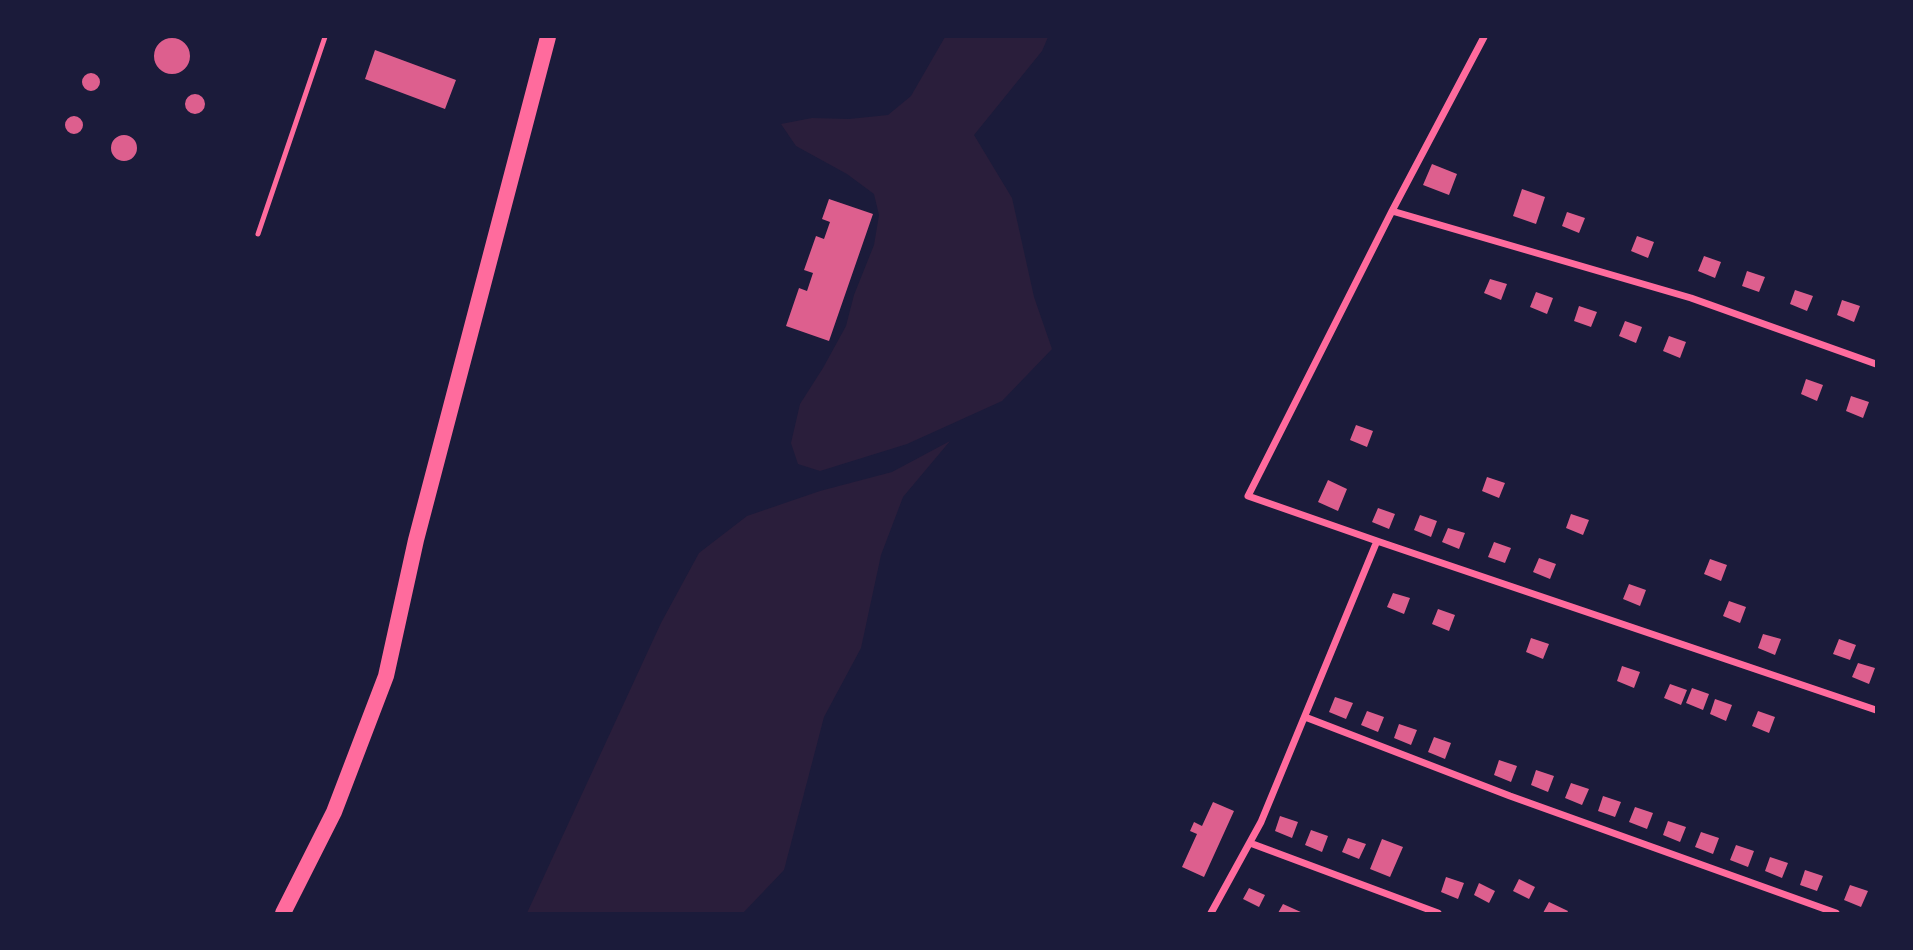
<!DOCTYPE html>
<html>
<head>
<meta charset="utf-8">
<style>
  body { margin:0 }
  #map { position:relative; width:1913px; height:950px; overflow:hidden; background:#1b1b3a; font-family:"Open Sans",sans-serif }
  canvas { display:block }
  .frame { position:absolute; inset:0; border:38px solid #1b1b3a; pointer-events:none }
</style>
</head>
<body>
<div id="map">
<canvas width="1913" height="950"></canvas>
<div class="frame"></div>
</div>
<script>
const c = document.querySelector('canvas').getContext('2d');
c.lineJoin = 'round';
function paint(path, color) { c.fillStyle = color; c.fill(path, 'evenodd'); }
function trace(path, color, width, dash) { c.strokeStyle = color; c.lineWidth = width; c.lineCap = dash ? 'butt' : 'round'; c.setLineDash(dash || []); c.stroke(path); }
paint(new Path2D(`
  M945,37H1048L1042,51L974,135L1012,198L1034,297L1052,349L1002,401L907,444L820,471L798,464L791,443L800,404L823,368L846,326L854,295L874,245L879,215L874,194L847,174L796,146L781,124L812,118L849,119L888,115L911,96Z
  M950,441L903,497L881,555L861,648L824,717L784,870L743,913H527L661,623L699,553L747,516L820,491L892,472Z`), '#2a1e3b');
paint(new Path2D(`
  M154 56a18 18 0 1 1 36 0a18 18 0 1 1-36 0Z
  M375,50L456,80L445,109L365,79Z
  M82 82a9 9 0 1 1 18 0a9 9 0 1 1-18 0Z
  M185 104a10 10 0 1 1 20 0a10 10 0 1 1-20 0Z
  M65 125a9 9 0 1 1 18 0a9 9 0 1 1-18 0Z
  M111 148a13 13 0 1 1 26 0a13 13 0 1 1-26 0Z
  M1432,164L1457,174L1449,195L1423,185Z
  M1522,189L1545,197L1536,224L1513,216Z
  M829,199L873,214L829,341L786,326L799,288L807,291L813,273L804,270L816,236L824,239L830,222L822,219Z
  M1567,212L1585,218L1579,233L1562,226Z
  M1637,236L1654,242L1648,258L1631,251Z
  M1704,256L1721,262L1715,278L1698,271Z
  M1747,271L1765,277L1759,292L1742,286Z
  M1490,279L1507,284L1501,300L1484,293Z
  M1795,290L1813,296L1807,311L1790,304Z
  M1536,292L1553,298L1547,314L1530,307Z
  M1842,300L1860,306L1854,322L1837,315Z
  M1579,306L1597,312L1591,327L1574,321Z
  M1625,321L1642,327L1636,343L1619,336Z
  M1669,336L1686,342L1680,358L1663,351Z
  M1806,379L1823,385L1817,401L1801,394Z
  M1851,396L1869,402L1863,418L1846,411Z
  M1356,425L1373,431L1367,447L1350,440Z
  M1487,477L1505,483L1499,498L1482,491Z
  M1328,480L1347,489L1338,511L1318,502Z
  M1378,508L1395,514L1389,529L1372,522Z
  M1571,514L1589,520L1583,535L1566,528Z
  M1420,515L1437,521L1431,537L1414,530Z
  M1448,528L1465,533L1459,549L1442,542Z
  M1494,542L1511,548L1505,563L1488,557Z
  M1539,558L1556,564L1550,579L1533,572Z
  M1710,559L1727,565L1721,581L1704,574Z
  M1629,584L1646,590L1640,606L1623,599Z
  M1393,593L1410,598L1404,614L1387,607Z
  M1729,601L1746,607L1740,623L1723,616Z
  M1438,609L1455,615L1449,631L1432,624Z
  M1763,634L1781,639L1775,655L1758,648Z
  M1531,638L1549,644L1543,659L1526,652Z
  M1839,639L1856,645L1850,660L1833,654Z
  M1858,663L1875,668L1869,684L1852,677Z
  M1622,666L1640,672L1634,688L1617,681Z
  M1670,684L1687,690L1681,705L1664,698Z
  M1692,688L1709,694L1703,710L1686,703Z
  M1335,697L1353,703L1346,719L1329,712Z
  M1715,699L1732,705L1726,721L1710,714Z
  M1367,711L1384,717L1378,732L1361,725Z
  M1758,711L1775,717L1769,733L1752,726Z
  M1399,724L1417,730L1411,745L1394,738Z
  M1434,737L1451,743L1445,759L1428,752Z
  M1499,760L1517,766L1511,782L1494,775Z
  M1536,770L1554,776L1548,792L1531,785Z
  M1571,783L1589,789L1582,805L1565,798Z
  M1603,796L1621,802L1615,817L1598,811Z
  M1213,802L1234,811L1204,877L1182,867L1197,834L1190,831L1194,822L1202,826Z
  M1635,807L1653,813L1647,829L1629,822Z
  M1280,816L1298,822L1292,838L1275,831Z
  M1668,821L1686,827L1680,842L1663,835Z
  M1311,830L1328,836L1322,852L1305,845Z
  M1701,832L1719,838L1713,854L1695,847Z
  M1348,838L1366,844L1359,859L1342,852Z
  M1382,839L1403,847L1390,877L1370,869Z
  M1736,845L1754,851L1748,867L1730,860Z
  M1770,857L1788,863L1782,878L1765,871Z
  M1805,870L1823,876L1817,891L1800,885Z
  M1446,877L1464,883L1458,899L1441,892Z
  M1519,879L1535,887L1529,899L1513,891Z
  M1479,883L1495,891L1489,903L1474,895Z
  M1850,885L1868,891L1861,907L1844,900Z
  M1249,888L1265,895L1259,907L1243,899Z
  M1549,902L1568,911L1567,913H1543Z
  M1283,904L1303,913H1278Z`), '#dd5f8e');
trace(new Path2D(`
  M258,234L325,37`), '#ff6b9d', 5);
trace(new Path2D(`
  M1392,211L1691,298L1876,364
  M1377,541L1876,710
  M1305,717L1510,796L1836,913
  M1250,843L1438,913
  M1211,913L1261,822L1377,541L1248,496L1392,211L1484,37`), '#ff6b9d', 7);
trace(new Path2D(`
  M283,913L334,812L386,676L416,540L548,37`), '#ff6b9d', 16);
</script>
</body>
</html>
